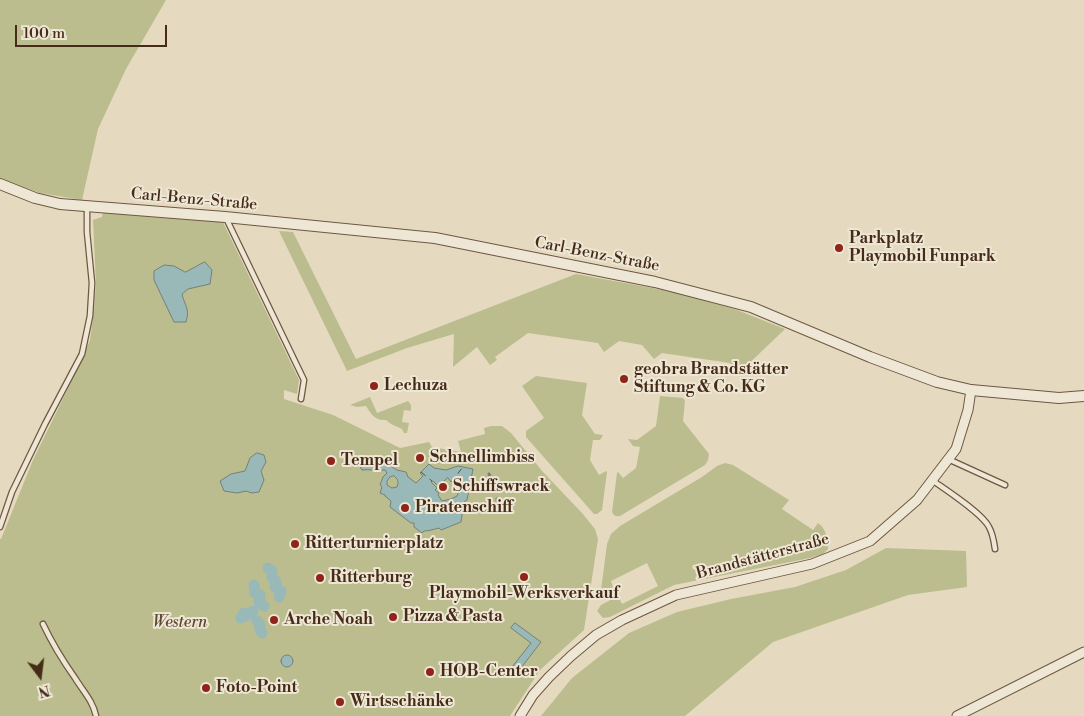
<!DOCTYPE html>
<html>
<head>
<meta charset="utf-8">
<style>
  body { margin:0 }
  #map { position:relative; width:1084px; height:716px; overflow:hidden; background:#e5dabf; font-family:"Libre Bodoni",serif }
  canvas { display:block }
  .north { position:absolute; left:15px; top:651px; width:50px; height:50px; -webkit-text-stroke:4px #eee7d5; paint-order:stroke; rotate:165deg; font-size:14px; font-weight:700; line-height:20px; text-align:center; color:#462b18 }
  .north::after { content:''; display:block; margin:auto; width:18px; height:22px; background:#462b18; clip-path:polygon(50% 0,100% 100%,50% 72%,0 100%) }
  .scale { position:absolute; left:15px; top:25px; width:152px; height:22px; box-sizing:border-box; border:2px solid #462b18; border-top:0; padding-left:6px; font-size:15px; line-height:18px; white-space:nowrap; color:#462b18; -webkit-text-stroke:4px #eee7d5; paint-order:stroke }
</style>
</head>
<body>
<div id="map">
<canvas width="1084" height="716"></canvas>
<div class="north">N</div>
<div class="scale">100 m</div>
</div>
<script>
const c = document.querySelector('canvas').getContext('2d');
c.lineJoin = 'round';
function paint(path, color) { c.fillStyle = color; c.fill(path, 'evenodd'); }
function trace(path, color, width, dash) { c.strokeStyle = color; c.lineWidth = width; c.lineCap = dash ? 'butt' : 'round'; c.setLineDash(dash || []); c.stroke(path); }
function drawText(font, color, halo, rows, align = 'center') {
  c.font = font + ' "Libre Bodoni",serif'; c.lineWidth = 4; c.setLineDash([]); c.textBaseline = 'middle'; c.strokeStyle = halo; c.fillStyle = color; for (const [text, x, y, turn = 0] of rows) {
    c.save(); c.translate(x, y); c.rotate((+turn || 0) * Math.PI / 180); c.textAlign = isNaN(turn) ? turn : align; if (halo) c.strokeText(text, 0, 0); c.fillText(text, 0, 0); c.restore();
  }
}
paint(new Path2D(`
  M0,0H166L126,69L98,129L82,200L40,193L0,179Z
  M103,212L222,220L299,380L297,394L284,390V399L333,415L400,448L429,442L432,447L461,452L458,441L485,434L484,428L491,426H502L511,433L543,472L582,513L595,529L598,539L584,630L540,670L510,716H0V539H1L33,460L80,364L90,340L94,311L96,284L93,220L102,217Z
  M279,231L293,232L356,359L576,274L674,292L737,310L785,329L738,374L730,363L662,353L654,359L642,345L619,341L604,352L598,343L528,333L495,357L497,360L490,365L477,347L453,367L454,334L407,348L347,371Z
  M536,376L587,383L582,415L595,434L603,435L600,440H593L590,460L599,475L606,471L607,472L602,510L597,514H594L526,437V431L544,418L522,386Z
  M660,396L683,398L685,401L683,421L709,454L708,460L705,465L620,516C616,517 614,516 612,512L617,473L618,472L623,478L636,468L640,447L633,446L628,439L637,440L656,426Z
  M370,397L377,413L408,401L411,405V411L404,410L402,422L409,423L407,433H404L402,429L391,424L386,420C375,421 371,414 366,406L357,407L350,405Z
  M725,463L733,465L789,500L782,509L813,530L818,523C827,529 827,539 828,549L823,554L810,558L674,585L610,617L603,618L597,611L601,605L618,596L622,604L658,586L647,563L611,581L613,587L604,591L601,590L607,544L611,534L620,526L702,477L717,466Z
  M886,548L966,551L967,587L908,595L773,642L685,716H541L572,678L629,633L677,612L731,599L795,587L846,570Z`), '#bbbd8e');
const water = new Path2D(`
  M205,262L212,270L210,284L188,289L182,294C185,307 190,308 186,322H174L154,280V271L164,265L174,266L185,272Z
  M257,453L264,455L266,462L261,471L264,480L259,492L252,493L246,491L237,493L224,491L220,481L231,474L245,471L250,458Z
  M362,456L378,458L397,470L406,472L408,477L416,483L423,476L420,473L429,464L434,468L446,470L458,466L473,469L467,500L464,502L461,522L441,530L439,528C434,529 430,531 424,531L422,533L414,527V523H411L390,507L391,501L385,496V495L380,493L382,487L380,485L383,477L387,473L385,470C377,471 370,469 362,470L358,463ZM394,476C398,479 399,482 397,487L392,488L387,485V481L390,477ZM448,478L451,482L456,480L460,488L457,496L451,499L442,501L438,495L439,493L435,490L437,488L431,482L433,481L438,486Z
  M515,623L541,642L514,677L508,672L531,643L511,628Z
  M281 661a6 6 0 1 1 12 0a6 6 0 1 1-12 0Z`);
paint(water, '#98b9b8');
trace(water, '#778078', 1);
trace(new Path2D(`
  M489,474L493,485
  M497,499L498,507`), '#778078', 3);
trace(new Path2D(`
  M268,568L272,571V577L276,582L275,587L281,591L279,597
  M254,585L255,593L260,595L259,602L264,606
  M241,618L244,613L246,616L253,611
  M257,621L260,625V630L262,633`), '#98b9b8', 11);
trace(new Path2D(`
  M421,472L432,481
  M451,482L463,467`), '#5a4e40', 1, [6, 5]);
const service = new Path2D(`
  M226,218L304,380L301,399
  M948,459L1005,485
  M932,480C946,490 982,513 989,527C993,534 994,542 995,549
  M0,527L12,492L45,424L82,354L90,316L92,283L87,232V206
  M43,624C52,643 63,661 75,678C83,691 93,701 96,716`);
const minor = new Path2D(`
  M520,716L533,695L549,677L571,656L596,635L622,620L676,595L812,564L870,541L917,500L956,449L968,410L971,390
  M957,716L1084,652`);
const tertiary = new Path2D(`
  M0,184L35,198L60,204L225,217L435,238L655,282L751,307L870,357L937,382L971,390L1059,398L1084,396`);
trace(service, '#6e5742', 7);
trace(minor, '#6e5742', 11);
trace(tertiary, '#6e5742', 12);
trace(service, '#eee7d5', 4.5);
trace(minor, '#eee7d5', 9);
trace(tertiary, '#eee7d5', 10);
for (const [x, y, r, color] of [
  [839,248,5,"#8f2418"],
  [624,379,5,"#8f2418"],
  [374,386,5,"#8f2418"],
  [420,458,5,"#8f2418"],
  [331,461,5,"#8f2418"],
  [443,487,5,"#8f2418"],
  [405,508,5,"#8f2418"],
  [295,544,5,"#8f2418"],
  [524,577,5,"#8f2418"],
  [320,578,5,"#8f2418"],
  [393,617,5,"#8f2418"],
  [274,620,5,"#8f2418"],
  [430,672,5,"#8f2418"],
  [206,688,5,"#8f2418"],
  [340,702,5,"#8f2418"]
]) { const dot = new Path2D(); dot.arc(x, y, r, 0, 2 * Math.PI); c.fillStyle = color; c.fill(dot); trace(dot, '#eee7d5', 2); }
drawText('16px', '#462b18', '#eee7d5', [
  ["Carl-Benz-Straße",194,200,5],
  ["Carl-Benz-Straße",597,255,11],
  ["Brandstätterstraße",763,557,-15]
]);
drawText('bold 16px', '#462b18', '#eee7d5', [
  ["Parkplatz",849,239],
  ["Playmobil Funpark",849,257],
  ["geobra Brandstätter",634,370],
  ["Stiftung & Co. KG",634,388],
  ["Lechuza",384,386],
  ["Schnellimbiss",430,458],
  ["Tempel",341,461],
  ["Schiffswrack",453,487],
  ["Piratenschiff",415,508],
  ["Ritterturnierplatz",305,544],
  ["Ritterburg",330,578],
  ["Playmobil-Werksverkauf",524,594,"center"],
  ["Pizza & Pasta",403,617],
  ["Arche Noah",284,620],
  ["HOB-Center",440,672],
  ["Foto-Point",216,688],
  ["Wirtsschänke",350,702]
], 'left');
drawText('italic 16px', '#5d4830', '#eee7d5', [
  ["Western",180,623]
]);
</script>
</body>
</html>
